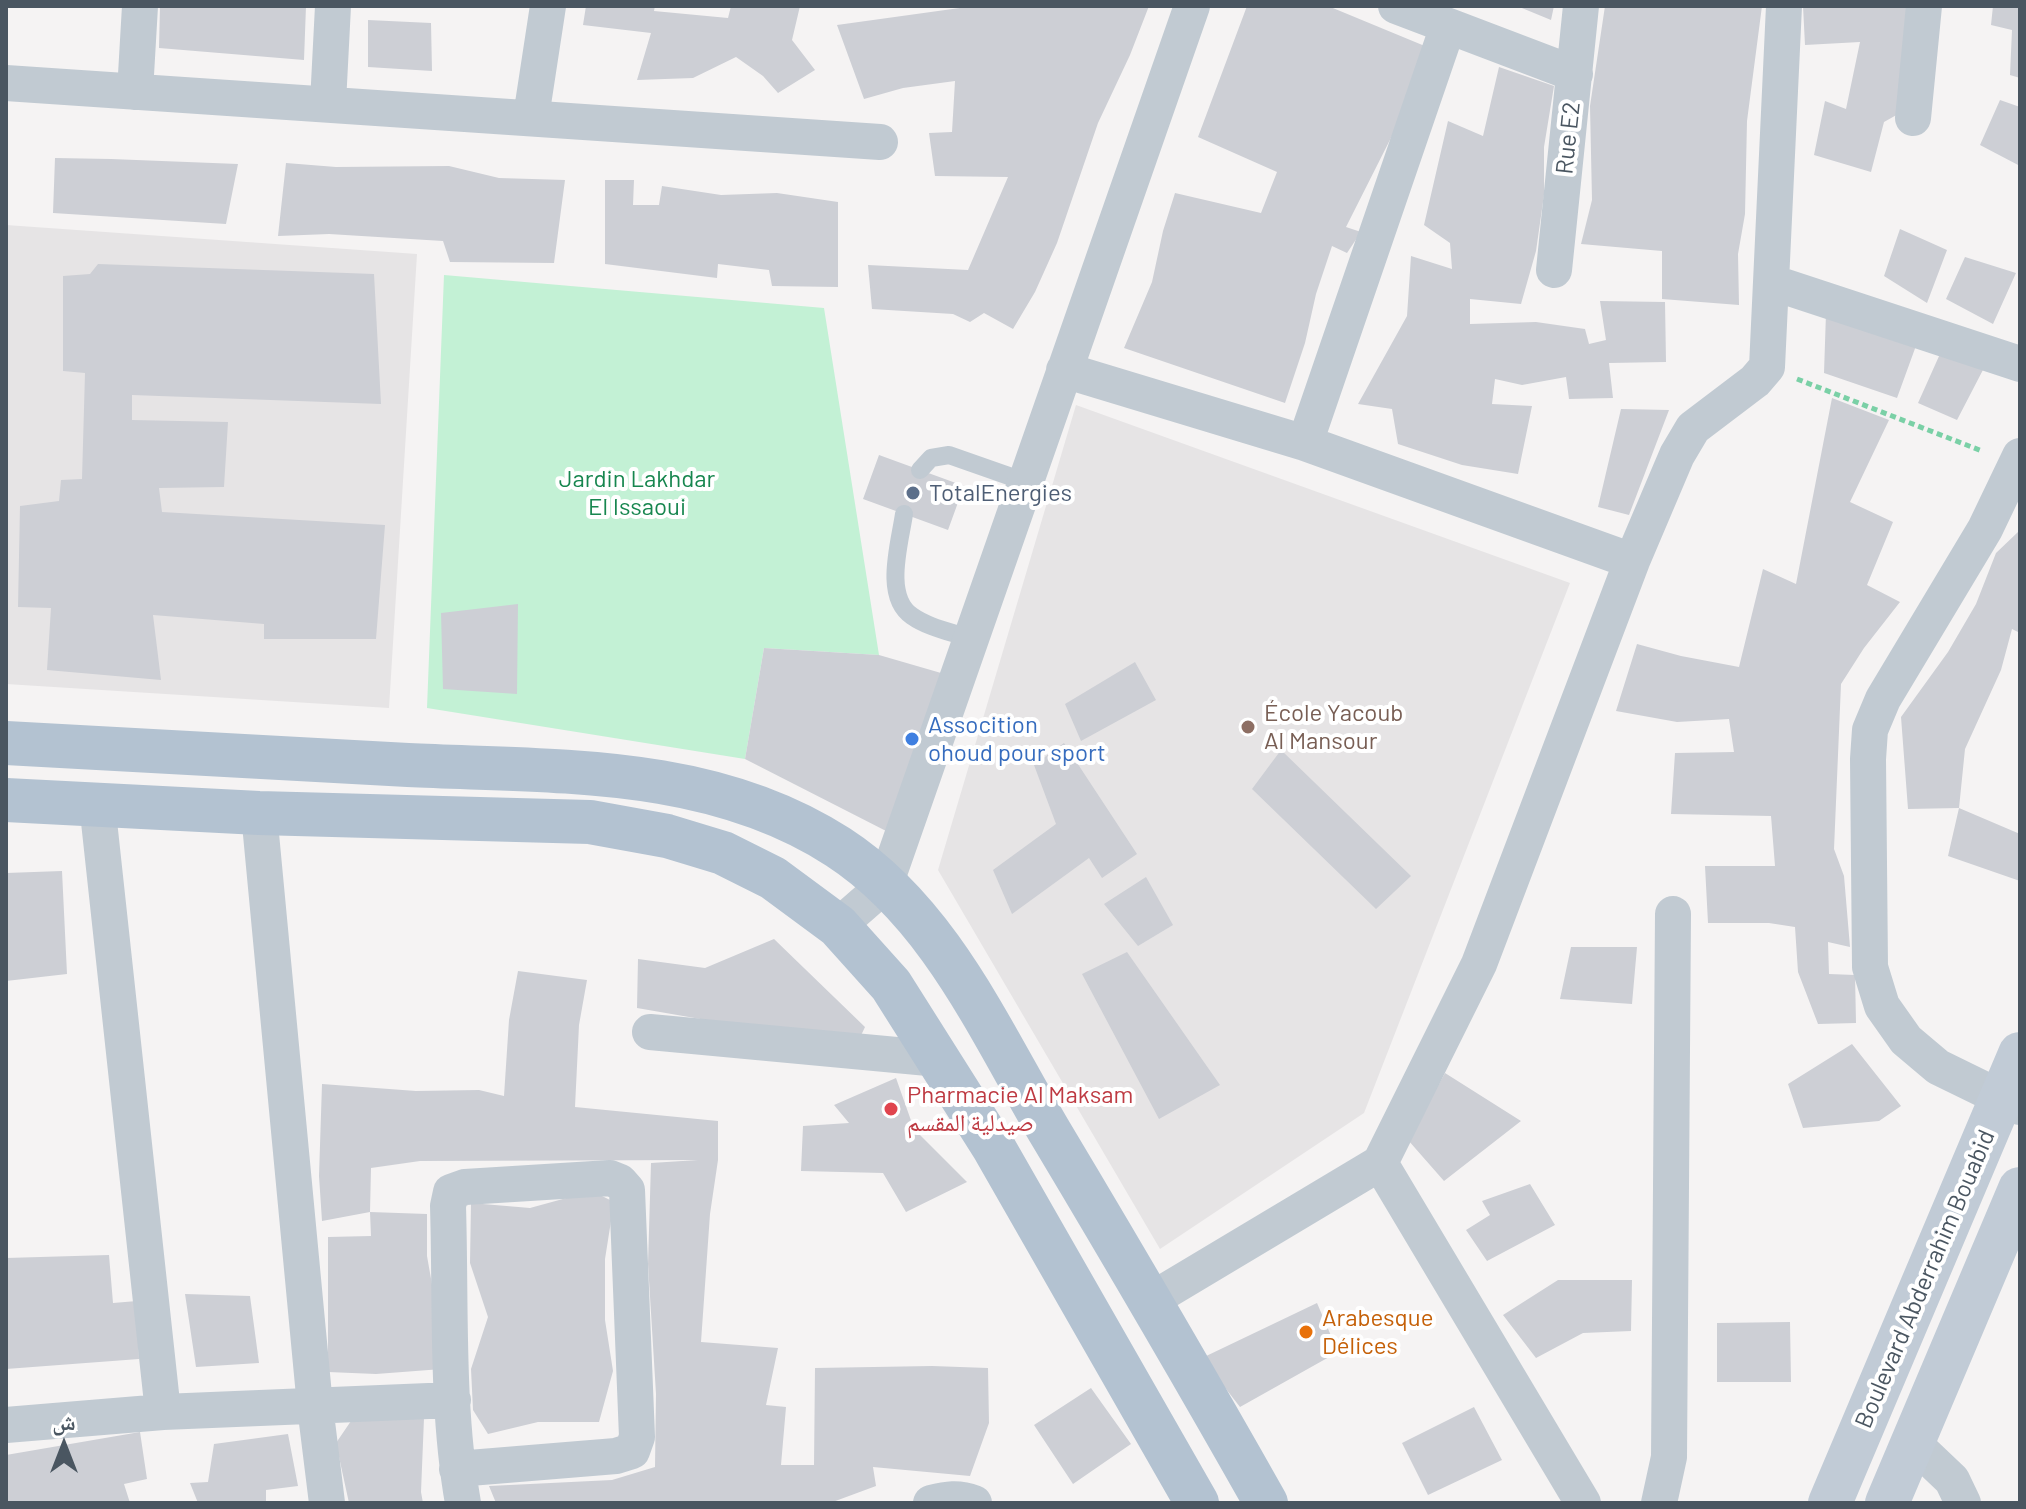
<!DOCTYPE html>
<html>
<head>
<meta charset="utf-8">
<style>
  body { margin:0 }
  #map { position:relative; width:2026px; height:1509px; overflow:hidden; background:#f5f3f3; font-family:Barlow,"Noto Naskh Arabic",sans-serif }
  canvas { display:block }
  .frame { position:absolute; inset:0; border:8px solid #4a5661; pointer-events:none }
  .north { position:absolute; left:24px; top:1405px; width:80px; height:80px; -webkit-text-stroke:6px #fff; paint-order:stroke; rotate:0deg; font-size:22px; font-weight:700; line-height:32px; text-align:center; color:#4a5661 }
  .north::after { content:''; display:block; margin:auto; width:28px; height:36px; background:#4a5661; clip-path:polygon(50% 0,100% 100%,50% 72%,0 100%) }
</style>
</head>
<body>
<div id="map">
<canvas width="2026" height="1509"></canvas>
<div class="frame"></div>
<div class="north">ش</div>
</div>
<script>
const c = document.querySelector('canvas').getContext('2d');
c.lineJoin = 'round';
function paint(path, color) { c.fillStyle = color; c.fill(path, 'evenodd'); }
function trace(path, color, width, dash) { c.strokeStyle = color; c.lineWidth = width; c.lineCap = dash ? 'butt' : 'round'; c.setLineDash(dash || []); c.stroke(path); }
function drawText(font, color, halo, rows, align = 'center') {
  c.font = font + ' Barlow,"Noto Naskh Arabic",sans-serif'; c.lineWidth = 8; c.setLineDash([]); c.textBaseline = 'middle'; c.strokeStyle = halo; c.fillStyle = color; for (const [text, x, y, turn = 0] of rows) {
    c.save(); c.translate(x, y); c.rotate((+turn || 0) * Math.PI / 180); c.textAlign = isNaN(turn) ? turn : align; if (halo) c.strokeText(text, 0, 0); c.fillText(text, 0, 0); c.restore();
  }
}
paint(new Path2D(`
  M6,225L417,254L389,708L6,684Z
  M1076,405L1570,583L1364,1113L1160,1249L938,870Z`), '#e6e4e5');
paint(new Path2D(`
  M444,275L824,308L879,655L764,648L745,759L427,708Z`), '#c3f1d5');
paint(new Path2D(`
  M160,6H306L304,60L159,48Z
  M586,6H655L654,11L728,18L731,6H800L792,40L815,70L778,93L763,76L736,57L693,78L637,80L651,33L583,25Z
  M974,6H1149L1130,55L1098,123L1057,243L1035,292L1013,329L984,313L970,322L953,314L872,309L868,265L968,270L1008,177L935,176L929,133L952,132L955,81L903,88L864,99L837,25Z
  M1247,6H1328L1432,49L1403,114L1346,227L1361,232L1347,253L1332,246L1316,294L1305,343L1285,403L1124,348L1152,282L1163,231L1175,193L1261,213L1277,172L1198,137Z
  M1517,6H1554L1551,20Z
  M1605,6H1762L1747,121L1745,214L1738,254L1739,305L1662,299V251L1581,244L1592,200L1590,106Z
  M1803,6H1919L1900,113L1884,122L1871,172L1814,155L1825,101L1846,109L1860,42L1805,45Z
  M1993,6H2020V78L2010,75L2012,30L1991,25Z
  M368,20L431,23L432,71L368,67Z
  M1499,67L1554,86L1544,147V195L1536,251L1521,304L1470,299V324L1536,322L1585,329L1589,344L1606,340L1600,301L1665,302L1666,362L1609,363L1613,398L1569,399L1566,377L1522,385L1495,379L1492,404L1532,406L1518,474L1462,465L1398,444L1392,409L1358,404L1407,316L1411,256L1452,269L1450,243L1424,225L1448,121L1483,136Z
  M2000,100L2020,107V166L1980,145Z
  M55,158L111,159L238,164L226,224L53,213Z
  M286,163L336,167L449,166L499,178L565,180L554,263L450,262L443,241L329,234L278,236Z
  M605,180H634L633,205H659L662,186L721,195L777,193L838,202V287L772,286L769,270L718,264L717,278L605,264Z
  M1900,229L1947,250L1927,303L1884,276Z
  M1965,257L2016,273L1993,324L1946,299Z
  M98,264L374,274L381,404L132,395V420L228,422L224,487L159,488L162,512L385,525L376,639H264V624L153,615L161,680L47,670L51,608L18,607L20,506L59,501L61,480L82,479L85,373L63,371V276L90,274Z
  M1826,313L1917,343L1897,398L1824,373Z
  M1944,345L1985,366L1957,420L1918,403Z
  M1832,398L1889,420L1850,502L1893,522L1867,585L1900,602L1864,648L1841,684L1834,849L1844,876L1850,947L1828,942L1829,974L1855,975L1856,1023L1818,1024L1798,972L1795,927L1769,923H1708L1705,866H1775L1771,816L1671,814L1675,753L1734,752L1729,719L1677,722L1616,711L1637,644L1681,656L1739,667L1763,569L1796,584Z
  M1621,409L1669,410L1629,515L1598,507Z
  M879,455L964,486L948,530L863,499Z
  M2018,532L2020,533V633L2012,629L2001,670L1965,749L1959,808L1908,809L1901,717L1948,652L1976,604L1996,553Z
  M518,604L517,694L443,689L441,613Z
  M764,648L879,655L941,673L890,833L745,759Z
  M1135,662L1156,700L1081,741L1065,704Z
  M1064,743L1137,854L1102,878L1089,858L1012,914L993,870L1056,824L1034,765Z
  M1281,750L1411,876L1376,909L1252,789Z
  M1959,808L2020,834V881L1948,856Z
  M62,871L67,974L6,981V873Z
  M1146,877L1173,925L1138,946L1104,904Z
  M774,939L865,1027L856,1046L637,1008L638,959L705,968Z
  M1571,947H1637L1632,1004L1560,999Z
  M1127,952L1220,1085L1159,1119L1082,974Z
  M518,971L587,980L579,1025L575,1107L718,1121V1160L710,1214L701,1342L778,1348L766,1405L786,1407L781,1465H814L815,1368L932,1366L988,1368L989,1423L970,1476L873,1467L876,1486L830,1503H496L489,1486L612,1480L655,1467L656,1394L648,1264L651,1163L698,1160L420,1161L371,1168L370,1212L322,1221L319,1176L322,1084L416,1091L479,1090L504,1096L509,1020Z
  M1852,1044L1901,1106L1879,1121L1803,1128L1788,1084Z
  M1445,1073L1521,1121L1444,1181L1408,1140Z
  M896,1078L914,1129L967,1182L906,1212L883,1173L801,1171L803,1126L849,1123L834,1105Z
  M1530,1184L1555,1225L1487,1261L1466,1230L1490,1215L1482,1201Z
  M592,1191L614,1202L605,1259V1320L613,1371L599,1422H538L488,1434L473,1410L471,1369L488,1317L470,1263L471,1203L530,1208Z
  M370,1212L427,1214V1256L436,1307L442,1369L376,1374L328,1372V1237L371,1236Z
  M109,1255L113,1303L137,1301L139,1359L6,1369V1258Z
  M1558,1280H1632L1631,1331L1583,1333L1536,1358L1503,1315Z
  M185,1294L250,1296L259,1363L196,1367Z
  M1317,1303L1338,1352L1240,1407L1202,1358Z
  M1790,1322L1791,1382H1717V1323Z
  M1091,1388L1131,1444L1073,1484L1034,1425Z
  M1474,1407L1502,1460L1428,1495L1402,1443Z
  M424,1418L421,1492L423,1503H349L336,1443L351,1421Z
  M140,1432L147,1479L124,1484L130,1503H6V1455Z
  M288,1434L298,1486L266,1490V1503H198L190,1483L208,1482L214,1444Z`), '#cdcfd5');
trace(new Path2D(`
  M1797,379L1982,451`), '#7ad0a6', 5, [6, 4]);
trace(new Path2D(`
  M920,470L931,458L949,455L1026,482
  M904,514C900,543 883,596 912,616C929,628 952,632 971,639`), '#c1cad2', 18);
trace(new Path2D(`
  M1396,6L1575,74
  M6,83L880,142
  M135,92L140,6
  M328,103L333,6
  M531,117L548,6
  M1913,118L1924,6
  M1554,270L1581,6
  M1771,282L2020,364
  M1064,370L1305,443L1632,561
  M1305,443L1448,26
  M2020,456L1985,529L1883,699L1870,730L1868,759L1870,967L1882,1006L1906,1040L1938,1067L2020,1107
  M97,803L163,1412
  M259,813L315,1406L327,1503
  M838,926L885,885L1192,6
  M650,1032L939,1059
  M1380,1163L1583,1503
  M1151,1300L1380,1163L1479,964L1632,561L1677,455L1693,428L1755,381L1767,367L1784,6
  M6,1425L163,1412L453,1400
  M1912,1442L1952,1480L1963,1503
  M457,1469L616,1456L632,1451L637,1437L627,1190L620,1182L610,1178L465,1187L451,1192L448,1206C451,1304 446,1406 463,1503
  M931,1503C947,1499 958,1497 974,1503
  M1659,1503L1669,1457L1673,914`), '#c1cad2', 36);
trace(new Path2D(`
  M1830,1503L2020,1054
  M1887,1503L2020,1189`), '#c1cbd6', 44);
trace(new Path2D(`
  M6,743C140,750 274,758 408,765C554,772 710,764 838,847C940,913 991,1033 1051,1134C1124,1256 1196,1379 1266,1503
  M6,800L259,813L590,822L667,836L723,853L773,878L838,926L891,985L994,1148L1197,1503`), '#b3c2d1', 44);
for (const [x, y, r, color] of [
  [913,493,8,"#5c6f8a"],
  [1248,727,8,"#8d6e63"],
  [912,739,8,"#3f7fe0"],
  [891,1109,8,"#e0444e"],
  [1306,1332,8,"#e8710a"]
]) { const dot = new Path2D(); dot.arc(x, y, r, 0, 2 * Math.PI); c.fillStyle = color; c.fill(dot); trace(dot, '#fff', 3); }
drawText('24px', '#4a5661', '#fff', [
  ["Rue E2",1568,138,-84],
  ["Boulevard Abderrahim Bouabid",1925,1279,-67]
]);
drawText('24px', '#17864f', '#fff', [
  ["Jardin Lakhdar",637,479],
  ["El Issaoui",637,507]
]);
drawText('24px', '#4e5e75', '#fff', [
  ["TotalEnergies",929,493]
], 'left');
drawText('24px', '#785e54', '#fff', [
  ["École Yacoub",1264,713],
  ["Al Mansour",1264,741]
], 'left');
drawText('24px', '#366cbe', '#fff', [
  ["Assocition",928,725],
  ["ohoud pour sport",928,753]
], 'left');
drawText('24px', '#be3a42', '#fff', [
  ["Pharmacie Al Maksam",907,1095],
  ["صيدلية المقسم",907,1123]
], 'left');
drawText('24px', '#c56008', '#fff', [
  ["Arabesque",1322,1318],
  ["Délices",1322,1346]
], 'left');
</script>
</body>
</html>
